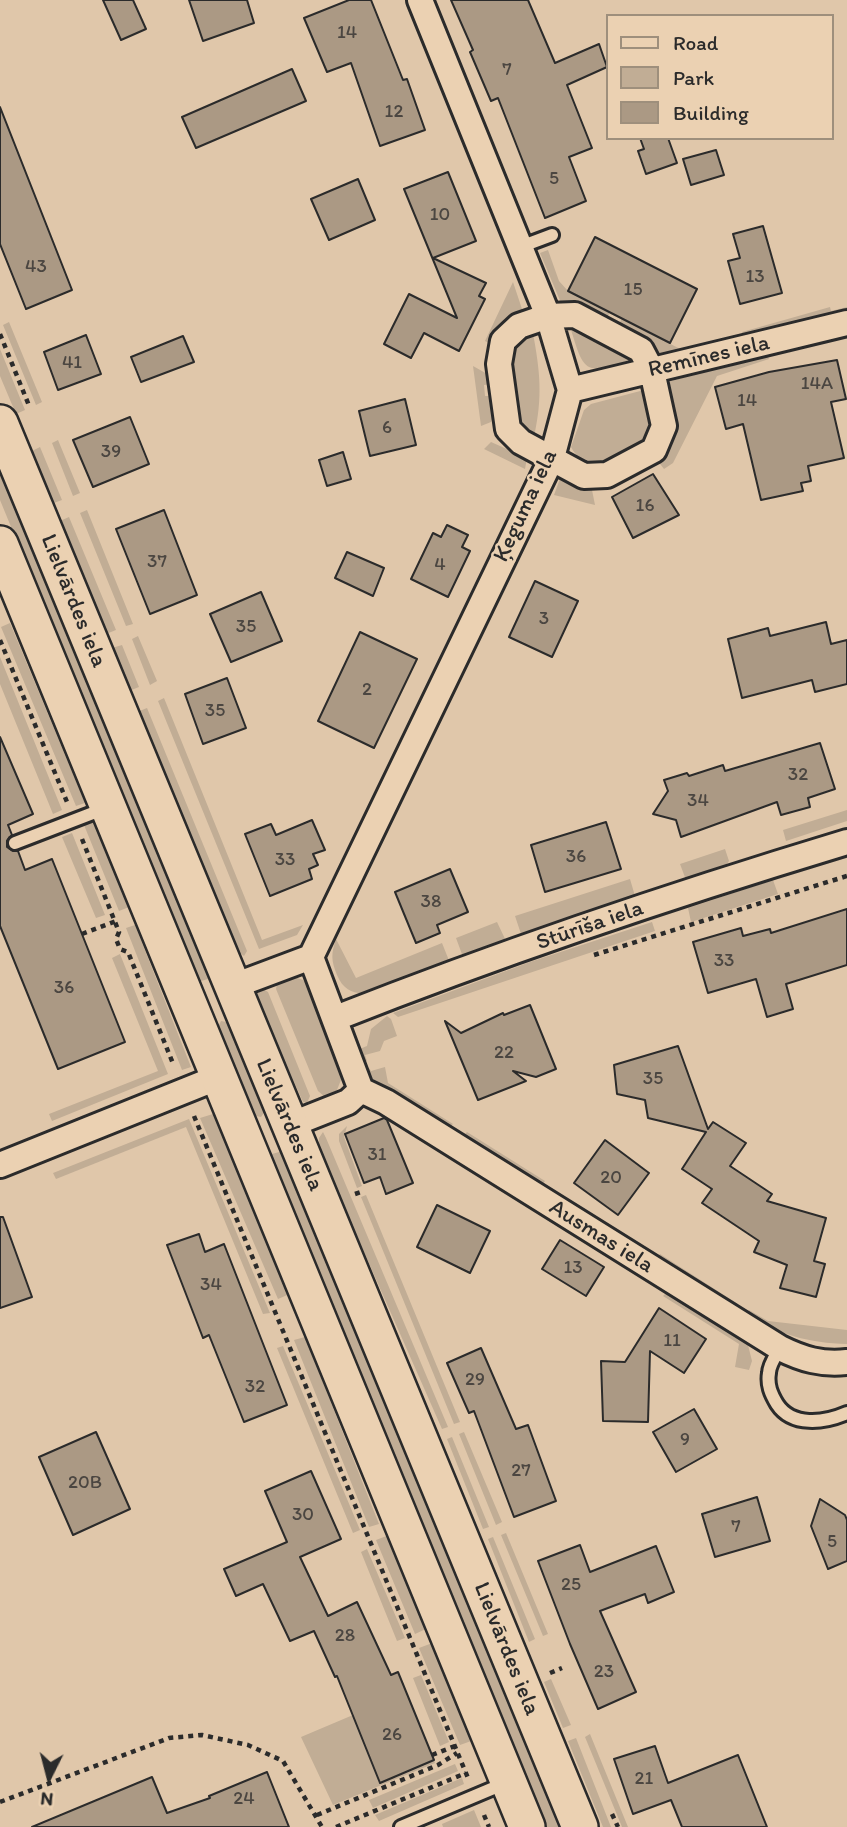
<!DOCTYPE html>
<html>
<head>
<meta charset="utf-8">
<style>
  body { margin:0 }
  #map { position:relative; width:847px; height:1827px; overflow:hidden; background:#e0c7aa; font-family:Itim,sans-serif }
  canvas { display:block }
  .legend { position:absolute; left:606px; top:14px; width:228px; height:126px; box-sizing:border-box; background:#ebd1b2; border:2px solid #9e8f7c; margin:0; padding:9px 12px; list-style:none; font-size:21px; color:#2b2b2b }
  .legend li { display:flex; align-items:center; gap:14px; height:35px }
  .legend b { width:35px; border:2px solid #9e8f7c }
  .north { position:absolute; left:14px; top:1743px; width:70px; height:70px; -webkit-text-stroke:5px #ebd1b2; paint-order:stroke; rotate:186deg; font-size:19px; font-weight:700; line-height:28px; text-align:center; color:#2b2b2b }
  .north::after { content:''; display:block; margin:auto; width:24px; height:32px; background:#2b2b2b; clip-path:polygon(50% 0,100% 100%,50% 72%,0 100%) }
</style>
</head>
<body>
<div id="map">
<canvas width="847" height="1827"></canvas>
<ul class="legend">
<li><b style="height:9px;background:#ebd1b2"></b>Road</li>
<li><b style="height:19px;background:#c1ad95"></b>Park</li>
<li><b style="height:19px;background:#ab9984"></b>Building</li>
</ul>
<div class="north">N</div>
</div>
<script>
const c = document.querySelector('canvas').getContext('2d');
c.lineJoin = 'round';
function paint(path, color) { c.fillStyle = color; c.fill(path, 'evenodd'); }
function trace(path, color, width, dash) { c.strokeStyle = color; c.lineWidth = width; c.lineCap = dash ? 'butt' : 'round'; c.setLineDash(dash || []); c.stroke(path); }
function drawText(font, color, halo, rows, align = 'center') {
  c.font = font + ' Itim,sans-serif'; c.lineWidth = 5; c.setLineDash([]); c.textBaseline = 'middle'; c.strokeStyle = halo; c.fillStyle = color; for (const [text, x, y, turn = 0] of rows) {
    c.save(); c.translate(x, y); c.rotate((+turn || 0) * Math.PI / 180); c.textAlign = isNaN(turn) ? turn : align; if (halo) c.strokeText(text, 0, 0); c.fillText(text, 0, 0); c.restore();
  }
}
paint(new Path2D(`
  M548,250L559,281L568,291L610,312L604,324L564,310L540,253Z
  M513,282L523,312L505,319L493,345L485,341Z
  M830,307L831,311L847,307V314L744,339L742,332Z
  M622,318L680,349L652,356L616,330Z
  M9,322L42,402L36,405L3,325Z
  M569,323L636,360C583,374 585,376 569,323Z
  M533,333C540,372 543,396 534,437C529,434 525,432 521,427C514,415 510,358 516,345C520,338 524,335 533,333Z
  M0,349L25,410L16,414L0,376Z
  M767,354L769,359L717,376L673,463L664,469L657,460L664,450L676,424L668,382Z
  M473,366L489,375L492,384L484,385L485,396H493L495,412L491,422L481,426Z
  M644,390L650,426L646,441C625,455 587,478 571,447L584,410L591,404Z
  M58,440L80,493L73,496L52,443Z
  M491,442L527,458L525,469L484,449Z
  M40,447L62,500L51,504L30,452Z
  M0,465L211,978L198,982L0,500Z
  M561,476L592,490L595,505L554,495Z
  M87,510L133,624L126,626L80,513Z
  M69,517L116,630L106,634L60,521Z
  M10,623L85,803L76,806L1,627Z
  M138,636L157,681L150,685L132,639Z
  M122,645L139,687L129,691L112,648Z
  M0,657L62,810L53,814L0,684Z
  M164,698L262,940L303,925L297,935L259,949L158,701Z
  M147,708L247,951L244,956L231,946L137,712Z
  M847,810V821L786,841L783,830Z
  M94,820L129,907L119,911L84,825Z
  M72,833L105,915L96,918L62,837Z
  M725,849L729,861L725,867L686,880L680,864Z
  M630,879L635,896L521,934L515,916Z
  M773,880L778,894L691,922L688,908Z
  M497,922L506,941L463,957L456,938Z
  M652,922L655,931L398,1017L393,1013L530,962Z
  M135,925L191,1067L182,1070L126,928Z
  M336,939L356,978L442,943L450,963C434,969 419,975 403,981C380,990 350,1006 337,975C331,960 331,954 336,939Z
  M120,954L168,1074L52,1121L49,1114L158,1071L112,958Z
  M292,976L303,980L311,987L344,1072L337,1090L325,1097L318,1091L276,989L278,979Z
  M261,988L268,992L310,1096L307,1103L303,1102L256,997L257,992Z
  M387,1016L391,1019L397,1036L384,1041L380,1051L365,1055L367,1061L362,1062L357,1050L367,1046L371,1029Z
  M221,1021L231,1023L266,1110L261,1117L251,1115L217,1029Z
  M385,1067L388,1083L453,1124L450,1127L367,1076L364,1070L369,1068L371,1071Z
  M213,1114L220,1120L292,1293L278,1299L200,1118Z
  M189,1119L270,1313L263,1314L186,1127L56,1179L53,1173Z
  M347,1126L344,1137L362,1186L357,1188L339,1141V1134Z
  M323,1132L326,1138L448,1427L442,1429L319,1150V1138Z
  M467,1132L545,1181L542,1185L464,1135Z
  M283,1151L561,1827H546L268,1155Z
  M366,1195L460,1422L454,1424L361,1197Z
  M660,1254L738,1304L736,1307L657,1258Z
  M666,1293L748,1345L752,1361L749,1370L735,1367L739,1344L663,1296Z
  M749,1310L768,1321L847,1330V1344C809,1343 779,1335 746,1314Z
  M305,1337L379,1524L369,1527L294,1340Z
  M283,1346L360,1530L353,1533L277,1348Z
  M464,1432L502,1522L496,1525L459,1434Z
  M452,1437L489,1527L483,1529L447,1439Z
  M506,1533L548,1634L543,1636L501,1535Z
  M389,1535L428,1628L415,1634L376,1540Z
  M493,1537L535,1639L529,1642L488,1539Z
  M367,1549L405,1638L397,1641L361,1552Z
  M435,1642L474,1740L460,1745L419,1648Z
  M421,1675L449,1742L440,1746L413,1678Z
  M551,1679L571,1725L563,1728L544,1682Z
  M353,1715L380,1782L434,1760L435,1763L333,1805L301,1737Z
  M590,1734L628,1827H622L585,1737Z
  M576,1738L611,1827H603L568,1741Z
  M455,1764L458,1771L373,1808L369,1800Z
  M462,1778L464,1784L379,1821L375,1815Z
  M474,1810L481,1827H443L442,1824Z`), '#c1ad95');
const building = new Path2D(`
  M103,0H133L146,29L121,40Z
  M189,0H247L254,23L203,41Z
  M349,0H371L403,80L407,79L425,130L380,146L351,63L327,72L304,18Z
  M451,0H528L555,63L599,44L607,67L567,85L592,148L569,157L586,201L545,218L498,98L491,101L470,52L473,50Z
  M292,69L306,101L196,148L182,117Z
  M0,107L72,290L26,309L0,244Z
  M640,138H668L677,163L646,174L638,151L644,149Z
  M716,150L724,175L691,185L683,159Z
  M448,172L476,241L433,258L486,283L479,296L485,299L459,351L424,333L411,358L384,344L409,294L457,318L404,189Z
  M358,179L375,220L329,240L311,199Z
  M763,226L782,293L740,304L728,261L740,258L733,234Z
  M595,237L697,289L670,343L568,291Z
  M86,335L101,374L58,390L44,352Z
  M183,336L194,362L141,382L131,357Z
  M837,360L846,399L831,402L844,458L808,466L811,481L801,483L803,491L761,500L743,424L726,429L715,387L769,372Z
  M405,399L416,445L370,456L359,411Z
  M130,417L149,464L93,487L73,440Z
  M343,452L351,479L327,486L319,460Z
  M653,474L679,515L633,538L612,497Z
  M164,510L197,595L150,614L116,529Z
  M447,525L468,535L462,547L470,551L448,597L411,579L433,533L441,537Z
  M347,552L384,568L373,596L335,578Z
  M535,581L578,601L552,657L509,637Z
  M261,592L282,641L231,662L210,614Z
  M826,622L831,644L847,640V684L815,692L812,680L742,698L728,639L768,628L770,636Z
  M360,632L417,659L374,748L318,721Z
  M227,678L246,728L203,744L185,694Z
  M0,737L33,814L8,825L12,835L7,841V847L13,851H18L25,870L52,859L125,1042L58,1069L0,926Z
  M820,743L835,789L808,798L810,807L781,815L777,802L681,837L676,820L653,814L668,791L664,780L687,773L689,776L723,765L725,771Z
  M312,820L325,850L313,854L318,865L309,869L312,879L270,896L245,834L271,824L276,835Z
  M606,822L621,869L545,892L531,845Z
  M450,869L468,912L437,925L440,933L416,943L395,892Z
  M847,909V965L786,984L793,1009L767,1017L756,979L708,993L693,942L741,928L743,936L770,929L771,933Z
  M530,1005L556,1069L536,1077L513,1071L526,1081L478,1100L445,1021L461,1033L503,1013L504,1015Z
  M678,1046L708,1129L713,1122L746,1143L730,1166L772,1194L767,1201L826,1218L814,1261L825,1264L816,1297L780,1288L787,1265L754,1252L759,1241L702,1203L712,1189L682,1169L706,1132L648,1118L645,1100L617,1094L614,1065Z
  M384,1118L387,1120L413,1183L386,1194L380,1177L364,1183L345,1134Z
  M605,1140L649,1173L618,1215L574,1183Z
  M437,1205L490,1231L470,1273L417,1247Z
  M0,1217H3L32,1297L0,1308Z
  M199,1234L205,1252L224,1244L287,1405L244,1422L209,1335L203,1338L167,1245Z
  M560,1240L604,1267L586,1296L542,1269Z
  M659,1308L706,1339L684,1373L650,1351L648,1422L603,1421L601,1361L625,1362Z
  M481,1348L516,1429L528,1425L556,1501L514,1517L474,1411L469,1413L447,1363Z
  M694,1409L717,1449L676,1472L653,1432Z
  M96,1432L130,1509L73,1535L39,1457Z
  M311,1471L341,1539L300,1557L328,1616L357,1602L391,1675L398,1672L434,1760L380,1783L337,1676L335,1677L314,1631L290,1641L263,1584L236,1596L224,1569L287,1542L265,1491Z
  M757,1497L770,1541L715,1557L702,1514Z
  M820,1499L845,1515L847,1520V1561L828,1569L811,1526Z
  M580,1545L590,1572L656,1546L674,1592L648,1603L645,1594L600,1611L636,1692L598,1709L570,1644L538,1561Z
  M655,1746L668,1783L738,1755L767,1827H682L671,1800L633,1814L614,1759Z
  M267,1772L289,1827H32L152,1777L167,1813L210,1798L209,1796Z`);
paint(building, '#ab9984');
trace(building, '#2b2b2b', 2);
const lane = new Path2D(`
  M520,247L552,235
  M15,843L106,808
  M780,1348C776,1355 769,1365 769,1373C767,1385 771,1394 777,1404C792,1427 824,1423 847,1413
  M401,1827L508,1782`);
const street = new Path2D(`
  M575,315L641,350L652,371L664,426L654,450L607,475L584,476L521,442L508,429L499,364L503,341L519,326L548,316Z
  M570,390L847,323
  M311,957L552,458L570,390L548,316L420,0
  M311,957L361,1090
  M231,987L311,957
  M336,1018C503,952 675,894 847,842
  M361,1090L386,1102L780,1348C802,1359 822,1365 847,1362
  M290,1125L348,1102L361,1090
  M0,1165L219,1077`);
const secondary = new Path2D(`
  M0,423L580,1827
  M0,544L527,1827`);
trace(lane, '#2b2b2b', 18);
trace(street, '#2b2b2b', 30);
trace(secondary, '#2b2b2b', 40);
trace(new Path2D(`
  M0,334L30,408
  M0,640L67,802
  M82,839L119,932L116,939L120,949L128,952L174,1066
  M82,934L116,921
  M594,955L847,876
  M194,1116L468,1778
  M355,1194L364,1191
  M550,1673L562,1668
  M432,1755L455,1746
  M0,1802L169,1738L202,1735L248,1745L283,1761L322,1827
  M612,1814L618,1827
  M317,1815L438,1765L457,1753
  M484,1815L489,1827
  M336,1827L466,1773`), '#2b2b2b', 4.5, [5, 5]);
trace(lane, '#ebd1b2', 12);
trace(street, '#ebd1b2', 24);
trace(secondary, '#ebd1b2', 35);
drawText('19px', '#4b4641', null, [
  ["14",347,33],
  ["7",507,70],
  ["12",394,112],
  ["5",554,179],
  ["10",440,215],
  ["43",36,267],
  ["13",755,277],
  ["15",633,290],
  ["41",72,363],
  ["14A",817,384],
  ["14",747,401],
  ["6",387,428],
  ["39",111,452],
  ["16",645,506],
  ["37",157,562],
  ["4",440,565],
  ["3",544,619],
  ["35",246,627],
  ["2",367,690],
  ["35",215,711],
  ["32",798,775],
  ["34",698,801],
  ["36",576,857],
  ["33",285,860],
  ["38",431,902],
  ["33",724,961],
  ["36",64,988],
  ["22",504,1053],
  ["35",653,1079],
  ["31",377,1155],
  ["20",611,1178],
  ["13",573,1268],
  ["34",211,1285],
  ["11",672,1341],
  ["29",475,1380],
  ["32",255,1387],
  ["9",685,1440],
  ["27",521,1471],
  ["20B",85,1483],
  ["30",303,1515],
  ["7",736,1527],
  ["5",832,1542],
  ["25",571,1585],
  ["28",345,1636],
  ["23",604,1672],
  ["26",392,1735],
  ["21",644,1779],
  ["24",244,1799]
]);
drawText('23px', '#2b2b2b', '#ebd1b2', [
  ["Remīnes iela",709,357,-13],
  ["Ķeguma iela",526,506,-65],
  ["Lielvārdes iela",73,601,68],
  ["Stūrīša iela",590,926,-19],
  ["Lielvārdes iela",289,1125,67],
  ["Ausmas iela",601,1237,32],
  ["Lielvārdes iela",506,1649,68]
]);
</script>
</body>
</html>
